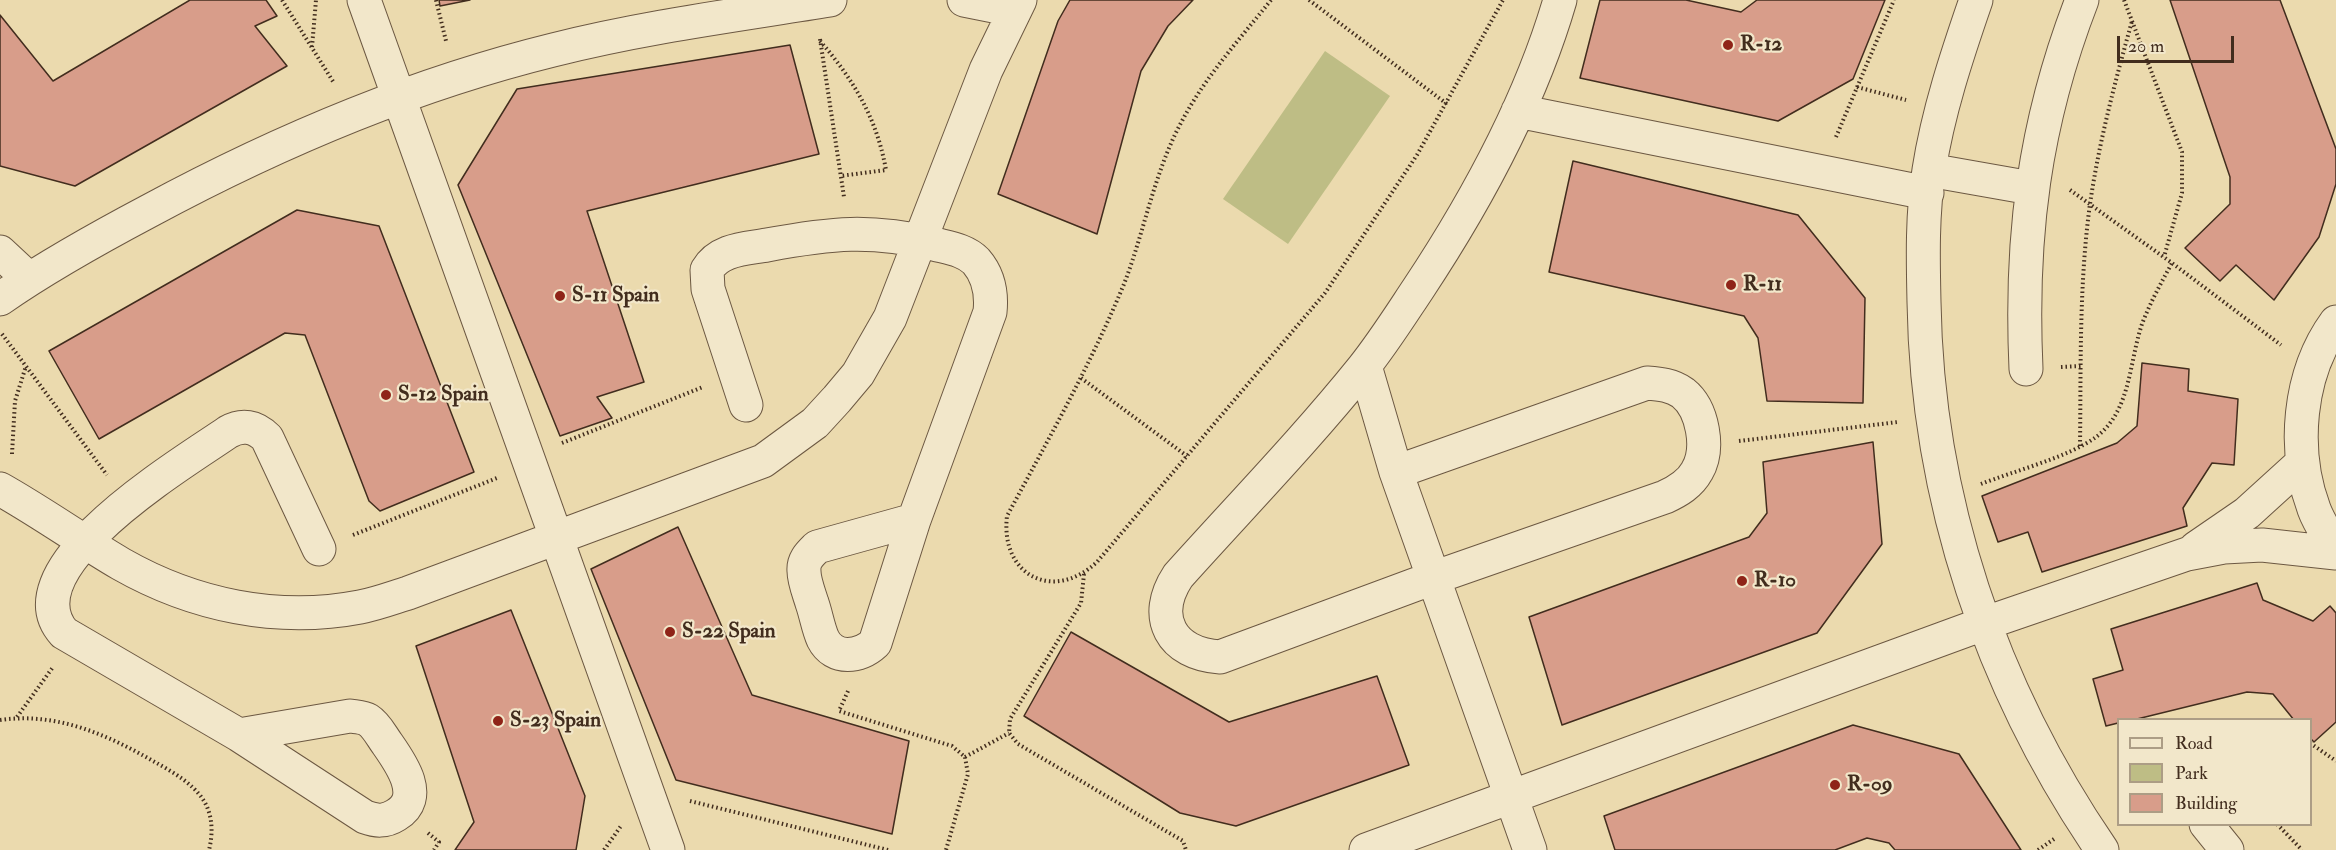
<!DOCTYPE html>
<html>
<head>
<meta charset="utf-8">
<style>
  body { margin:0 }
  #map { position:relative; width:2336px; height:850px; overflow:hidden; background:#ebdaae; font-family:"IM FELL Double Pica",serif }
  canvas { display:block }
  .legend { position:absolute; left:2117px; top:718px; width:195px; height:108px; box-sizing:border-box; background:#f2e7ca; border:2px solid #ac9d85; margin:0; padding:8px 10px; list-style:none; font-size:18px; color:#422d1e }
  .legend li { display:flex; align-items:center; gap:12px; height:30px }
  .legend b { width:30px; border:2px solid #ac9d85 }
  .scale { position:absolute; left:2117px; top:36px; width:117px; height:27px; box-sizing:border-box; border:3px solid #422d1e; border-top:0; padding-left:8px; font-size:18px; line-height:21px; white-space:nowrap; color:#422d1e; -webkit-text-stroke:4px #f2e7ca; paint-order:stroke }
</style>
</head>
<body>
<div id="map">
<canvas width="2336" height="850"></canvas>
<ul class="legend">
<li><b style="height:8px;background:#f2e7ca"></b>Road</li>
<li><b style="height:16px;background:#bebd85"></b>Park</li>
<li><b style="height:16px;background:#d89d8a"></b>Building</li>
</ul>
<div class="scale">20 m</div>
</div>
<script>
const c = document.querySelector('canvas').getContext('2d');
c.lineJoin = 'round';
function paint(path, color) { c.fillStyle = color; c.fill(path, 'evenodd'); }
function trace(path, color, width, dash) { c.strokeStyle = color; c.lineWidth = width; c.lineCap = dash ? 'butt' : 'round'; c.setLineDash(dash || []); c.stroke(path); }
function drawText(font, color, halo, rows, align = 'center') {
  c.font = font + ' "IM FELL Double Pica",serif'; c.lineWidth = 4.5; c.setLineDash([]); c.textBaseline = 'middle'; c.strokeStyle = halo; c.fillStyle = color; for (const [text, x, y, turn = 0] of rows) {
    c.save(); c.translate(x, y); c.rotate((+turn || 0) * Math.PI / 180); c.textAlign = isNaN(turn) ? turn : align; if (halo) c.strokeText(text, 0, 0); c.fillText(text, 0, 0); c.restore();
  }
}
paint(new Path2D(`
  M1325,51L1390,96L1288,244L1223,199Z`), '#bebd85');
const building = new Path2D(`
  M190,0H266L277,16L255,26L287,66L75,186L0,166V15L53,81Z
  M439,0H470L440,6Z
  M1070,0H1193L1168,26L1141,71L1097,234L998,194L1058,21Z
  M1600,0H1686L1741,12L1757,0H1885L1853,79L1778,121L1580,78Z
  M2170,0H2280L2336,149V184L2319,237L2274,300L2236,265L2220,281L2185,248L2230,204V177Z
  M790,45L819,154L587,211L644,382L597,397L612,418L560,436L458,185L517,89Z
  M1573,161L1798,215L1865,298L1863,403L1767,401L1758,338L1744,316L1549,272Z
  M297,210L379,226L474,472L380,511L369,501L305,335L285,333L99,439L49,351Z
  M2142,363L2189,369L2188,391L2238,399L2234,465L2212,463L2183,508L2187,526L2042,572L2028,532L1998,542L1982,496L2117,443L2137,426Z
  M1873,442L1882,544L1817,633L1562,725L1529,617L1749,537L1767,513L1763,462Z
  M678,527L752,695L909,741L892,834L676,780L591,569Z
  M2257,583L2263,600L2313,621L2330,606L2336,613V722L2314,742L2310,738V720H2294L2273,694L2247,692L2133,720H2118V723L2106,726L2093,679L2123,670L2111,629Z
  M511,610L585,796L576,850H455L474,822L416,646Z
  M1071,632L1229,722L1377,676L1409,765L1236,826L1180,813L1024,716Z
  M1853,725L1959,754L2021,850H1895L1889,843L1867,838L1835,850H1615L1604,816Z`);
paint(building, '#d89d8a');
trace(building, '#422d1e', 1.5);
const minor = new Path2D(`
  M364,0L668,850
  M964,0L1014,10
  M1976,0C1957,55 1938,112 1929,170C1922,213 1923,259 1924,302C1927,499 1991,688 2102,850
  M1518,111L1927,193
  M1929,170L2031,188
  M0,252L29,279
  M0,299C47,266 98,238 149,211C277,142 411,85 553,50C644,27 737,15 830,0
  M2336,322C2298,374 2292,450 2314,509C2319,523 2329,537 2336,550
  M1365,366L1396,472L1530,850
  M2026,369C2020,237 2034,124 2082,0
  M746,405L708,289L707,270C719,249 745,249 767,245C832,233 870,229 934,244C949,248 965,250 976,261C989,276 992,293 990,312L914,520L875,643C860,657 834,661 823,639C818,628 816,614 812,603C809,593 804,581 804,571C803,560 810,554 817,547L914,520
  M1396,472L1647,383C1660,384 1672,385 1683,393C1703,409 1710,449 1697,471C1690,484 1678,491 1665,497L1433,578L1220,657C1171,654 1151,617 1178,576C1240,507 1305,440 1363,368C1383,343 1400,316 1418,289C1477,200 1530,103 1560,0
  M0,489C41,512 80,540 121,564C193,605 277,623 360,607C376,604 392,598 408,593L763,461L815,423L837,399L858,374L890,318L986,70L1020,0
  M2196,548L2247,513L2302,463
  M239,735L350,716C356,717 363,717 368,720C376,725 381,735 386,742C400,762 426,797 396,815C385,822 376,821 365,817L239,735L64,633C6,568 185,462 228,432C242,424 255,426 267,438L319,549
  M2206,824L2227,850
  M1366,850L1983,624L2187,554L2224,547L2262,545L2336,553`);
trace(minor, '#6c5842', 35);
trace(new Path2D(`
  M282,0L334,83
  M436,0L446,41
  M1271,0C1240,39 1205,77 1182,121C1154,172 1145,230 1124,284C1091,364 1048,440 1007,516C1000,575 1053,603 1097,562L1325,293L1417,155L1503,0
  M1309,0L1447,104
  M2124,0L2182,152V193L2164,257
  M820,39L844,197
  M820,41C854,80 877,119 886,170L840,176
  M312,47L316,0
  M1857,87L1906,100
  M1836,137L1894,0
  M2070,190L2172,263L2281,345
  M2,334L107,475
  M2061,367L2081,366
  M1081,378L1187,456
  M1739,441L1898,422
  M562,443L703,387
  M2080,446C2081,366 2079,284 2090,204C2099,142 2115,82 2132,21
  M12,454L15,401L26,366
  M1981,484C2014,471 2069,457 2096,437C2131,411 2129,362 2142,324C2150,303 2161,283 2172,263
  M353,535L497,478
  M1084,574L1081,603L1010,719L1009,733L1018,744L1183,841L1186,850
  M848,691L839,711L952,746L965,757L968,774L946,850
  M17,717L53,667
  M0,720C56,712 106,734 153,761C171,771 193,783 204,801C213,816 213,834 209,850
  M2310,743L2336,761
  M965,757L1009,733
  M690,801L888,850
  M2277,824L2302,850
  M428,833L439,842L434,850
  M604,850L621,826
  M2038,850L2054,839`), '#422d1e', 4, [1.5, 3]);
trace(minor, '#f2e7ca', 33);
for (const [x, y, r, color] of [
  [1728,45,6,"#8f2418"],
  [1731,285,6,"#8f2418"],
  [560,296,6,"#8f2418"],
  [386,395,6,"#8f2418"],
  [1742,581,6,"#8f2418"],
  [670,632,6,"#8f2418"],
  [498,721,6,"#8f2418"],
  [1835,785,6,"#8f2418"]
]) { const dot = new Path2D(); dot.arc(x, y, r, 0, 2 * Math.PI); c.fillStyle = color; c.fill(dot); trace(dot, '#f2e7ca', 2); }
drawText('bold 21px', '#422d1e', '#f2e7ca', [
  ["R-12",1740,45],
  ["R-11",1743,285],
  ["S-11 Spain",572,296],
  ["S-12 Spain",398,395],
  ["R-10",1754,581],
  ["S-22 Spain",682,632],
  ["S-23 Spain",510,721],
  ["R-09",1847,785]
], 'left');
</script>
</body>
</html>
